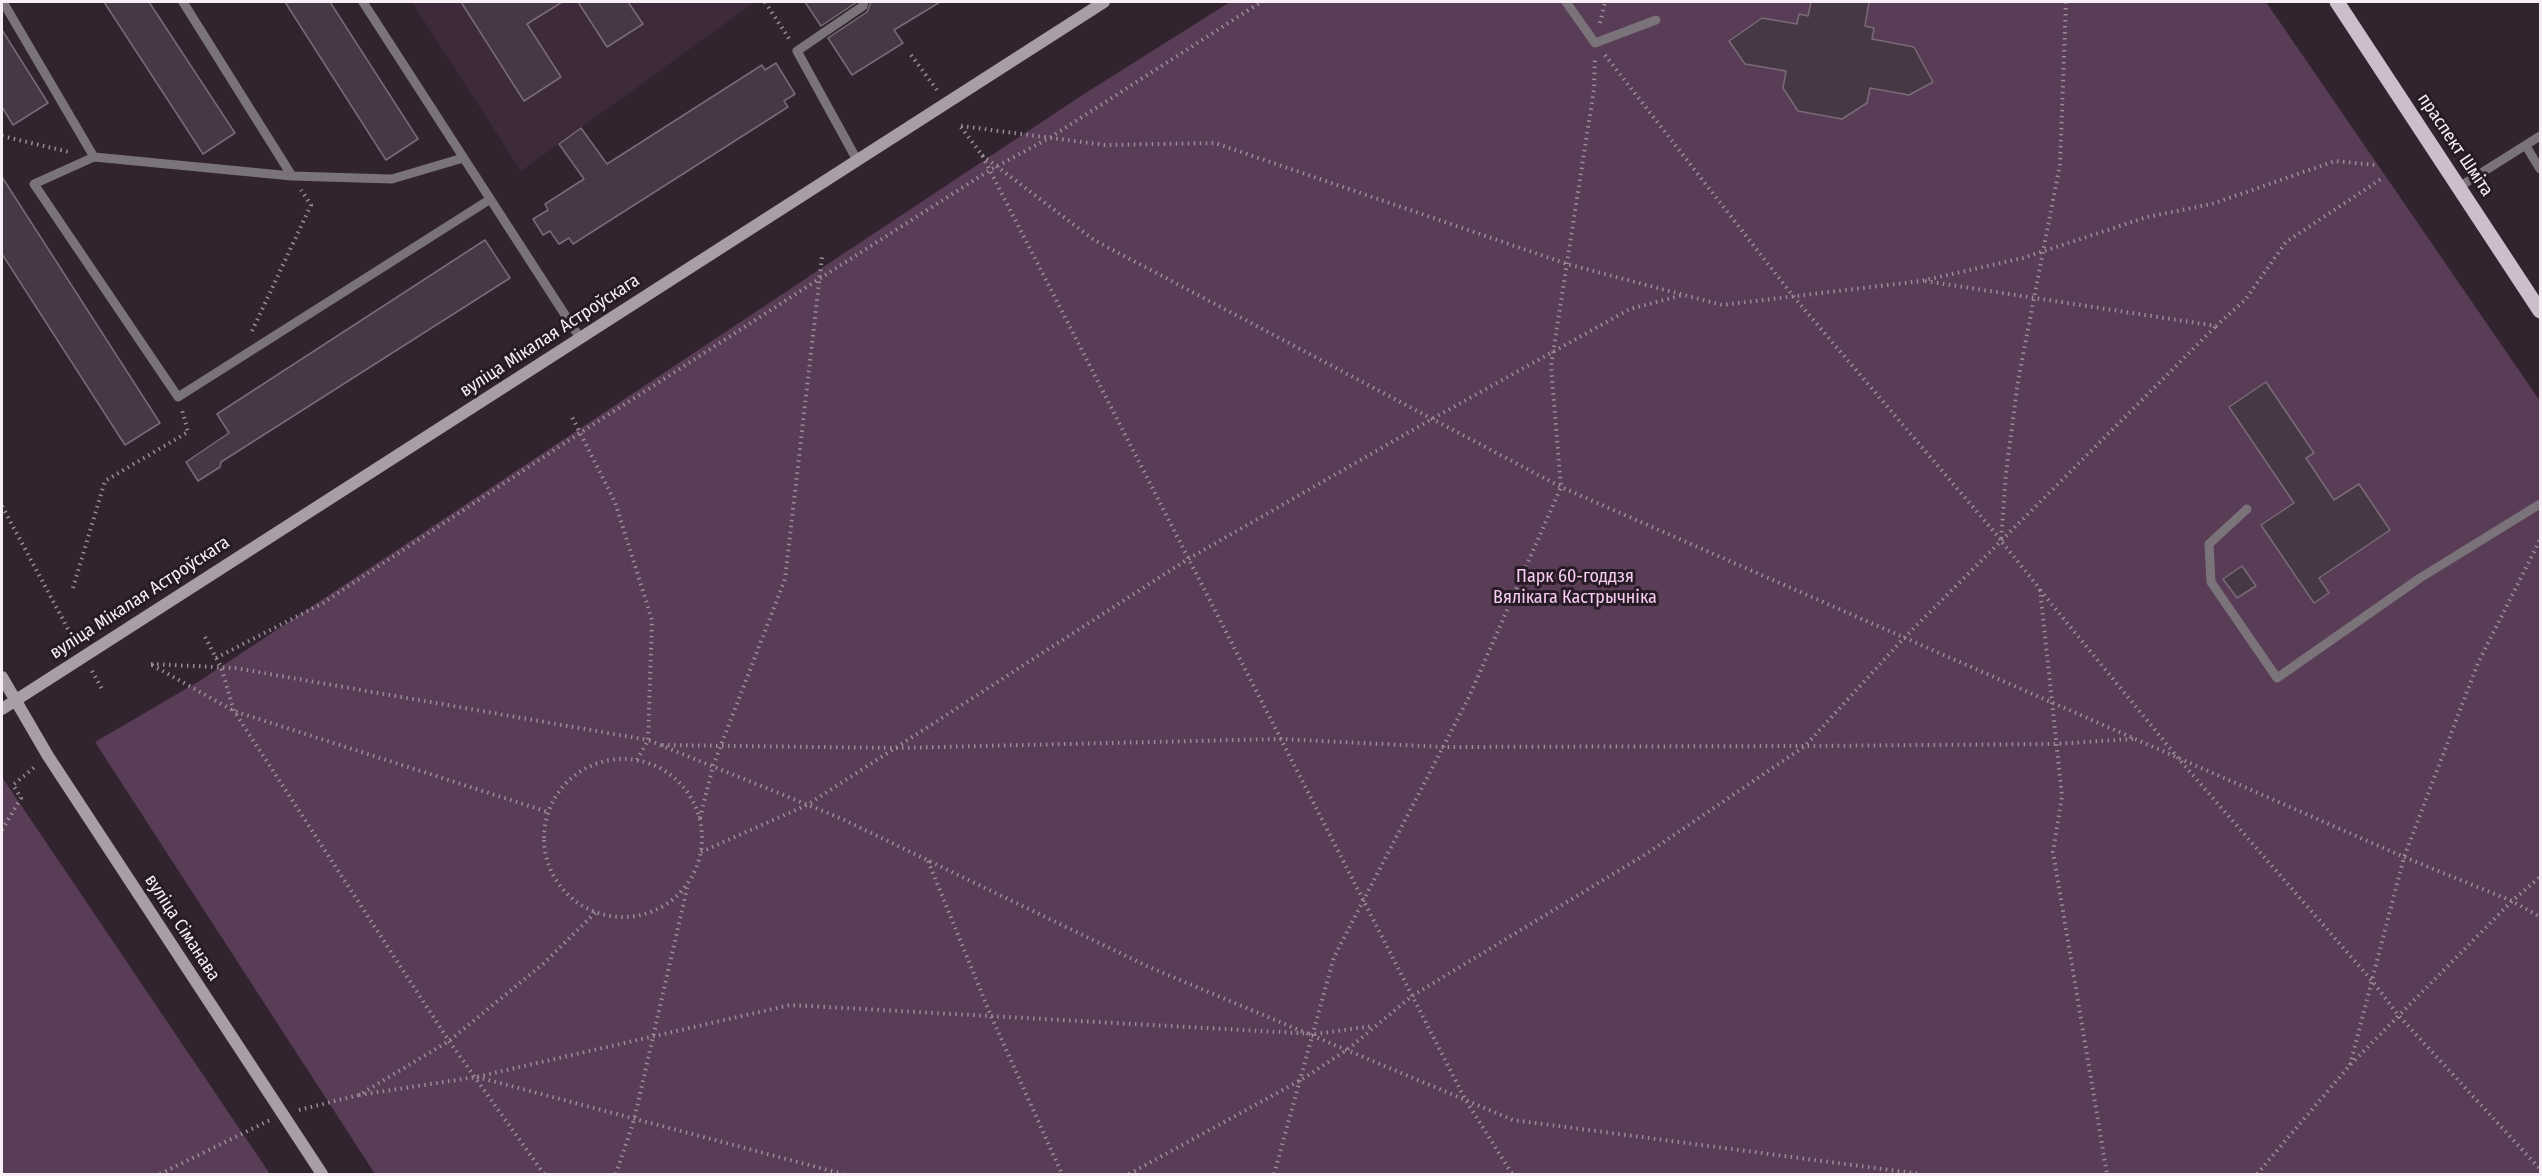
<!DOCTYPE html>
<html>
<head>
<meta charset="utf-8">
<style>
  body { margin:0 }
  #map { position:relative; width:2542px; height:1176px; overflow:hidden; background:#31242f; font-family:"Fira Sans Condensed",sans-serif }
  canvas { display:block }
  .frame { position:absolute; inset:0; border:3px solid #f7eef6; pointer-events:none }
</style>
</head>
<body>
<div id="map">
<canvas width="2542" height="1176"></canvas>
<div class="frame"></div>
</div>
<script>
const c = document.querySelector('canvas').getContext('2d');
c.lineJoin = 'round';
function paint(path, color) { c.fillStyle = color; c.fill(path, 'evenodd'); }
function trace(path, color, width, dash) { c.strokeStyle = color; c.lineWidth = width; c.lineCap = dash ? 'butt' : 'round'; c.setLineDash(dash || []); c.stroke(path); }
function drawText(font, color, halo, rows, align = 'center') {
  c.font = font + ' "Fira Sans Condensed",sans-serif'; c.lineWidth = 6; c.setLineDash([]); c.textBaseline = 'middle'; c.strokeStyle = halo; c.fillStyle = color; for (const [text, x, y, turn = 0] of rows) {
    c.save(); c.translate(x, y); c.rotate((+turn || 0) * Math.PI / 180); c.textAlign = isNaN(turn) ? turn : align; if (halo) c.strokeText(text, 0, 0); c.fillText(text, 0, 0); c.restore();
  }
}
paint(new Path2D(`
  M412,2H755L521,171Z`), '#3d2b3b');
paint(new Path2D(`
  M1230,2H2266L2540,401V1174H375L95,742L201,680L1084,94Z
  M2,777L270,1174H2Z`), '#593c55');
const building = new Path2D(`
  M104,2H149L235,133L203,154Z
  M285,2H330L418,139L386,160Z
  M461,2H562L527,24L561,77L524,101Z
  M578,2H628L643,24L607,47Z
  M805,2H857L821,26Z
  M871,2H940L894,30L903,43L852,75L828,38L867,12Z
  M1811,2H1869L1865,26L1874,28L1872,39L1914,47L1933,82L1909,95L1870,88L1867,103L1842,119L1798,111L1783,88L1786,71L1745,64L1729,41L1762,18L1797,24L1799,14L1808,16Z
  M2,30L48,103L13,125L2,107Z
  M776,63L795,94L784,101L788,107L573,244L569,238L559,244L550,231L543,235L533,219L548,210L545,204L584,179L559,144L581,128L607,164L762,65L765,70Z
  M2,177L160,423L125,445L2,254Z
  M485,240L510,278L221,462L220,467L198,481L186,462L229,433L217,414Z
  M2266,382L2314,453L2306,458L2334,500L2359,484L2390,530L2319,578L2329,593L2314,603L2261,525L2294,503L2229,407Z
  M2242,566L2256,586L2237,598L2223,579Z`);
paint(building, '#463844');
trace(building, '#7a6b78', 1.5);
trace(new Path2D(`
  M765,2L790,40
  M2066,2L2060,164L2018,381L2006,473L2001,541L2040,589L2062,796L2053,852L2107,1174
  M1600,23L1605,2
  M911,55L937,90
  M1605,55L1793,296L2001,540
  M961,126L1105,145L1215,143L1567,264L1722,305L1921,281L2023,258L2147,217L2212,204L2335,161L2376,165
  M961,127L982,155L1465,1099L1512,1174
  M2,136L69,152
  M982,155L1094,240L1561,487L2404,857L2512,901L2540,917
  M1925,281L2216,326L2245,300L2286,242L2384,177
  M252,331L311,205L301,190
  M2,506L76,644
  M73,588L105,481L188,432L182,410
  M2040,590L2178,758L2373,982L2399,1016L2540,1169
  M205,637L221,667L234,711L449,1041L544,1174
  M216,658L323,603L580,433L819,279L990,170L1051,137L1261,2
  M151,664L235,668L648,740L652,620L615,502L572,417
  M152,665L234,711L548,812
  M92,671L102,689
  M662,745L896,748L1280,739L1443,747L1805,746L2055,744L2133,739
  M544 838a79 79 0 1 1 158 0a79 79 0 1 1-158 0Z
  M637,760L648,740L840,818L1149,967L1513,1120L1920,1174
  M700,818L713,766L785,579L822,257
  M2,830L21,798L13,785L36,766
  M701,852L807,805L1188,559L1432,419L1630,309L1683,295
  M928,861L991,1016L1062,1174
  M2350,1065L2404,857L2478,663L2540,540
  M477,1077L843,1174
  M359,1095L476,1077L790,1005L1315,1034L1373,1026
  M299,1110L359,1095L449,1041L543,964L596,912
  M160,1174L270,1120
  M616,1174L634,1120L688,884
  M1129,1174L1301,1080L1348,1049L1412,996L1646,854L1805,746L1904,638L2216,326
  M1274,1174L1334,957L1469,697L1561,487L1551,366L1594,89L1595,57
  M2257,1174L2350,1065L2512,901L2540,877`), '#998e98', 4, [1.5, 4.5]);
trace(new Path2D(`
  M3,2L94,157L292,176
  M183,2L292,176L392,179L463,158
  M363,2L580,338
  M1566,2L1595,43L1656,20
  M2526,146L2540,169
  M94,157L34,184L178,397L489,200
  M857,160L797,51L863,6L864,2
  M2459,187L2540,136
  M2247,509L2209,544L2211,582L2277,678L2420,578L2540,504`), '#7a7379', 9);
trace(new Path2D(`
  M2,677L48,756L322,1174
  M2,709L1104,2`), '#a99ea7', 12);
trace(new Path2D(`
  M2337,2L2540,311`), '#cdbecb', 15);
drawText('18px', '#f7eef6', '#271b26', [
  ["праспект Шміта",2455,145,56],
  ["вуліца Мікалая Астроўскага",550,336,-33],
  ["вуліца Мікалая Астроўскага",140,598,-33],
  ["вуліца Сіманава",182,928,57]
]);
drawText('18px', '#f8ccf2', '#271b26', [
  ["Парк 60-годдзя",1575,577],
  ["Вялікага Кастрычніка",1575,598]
]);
</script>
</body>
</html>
